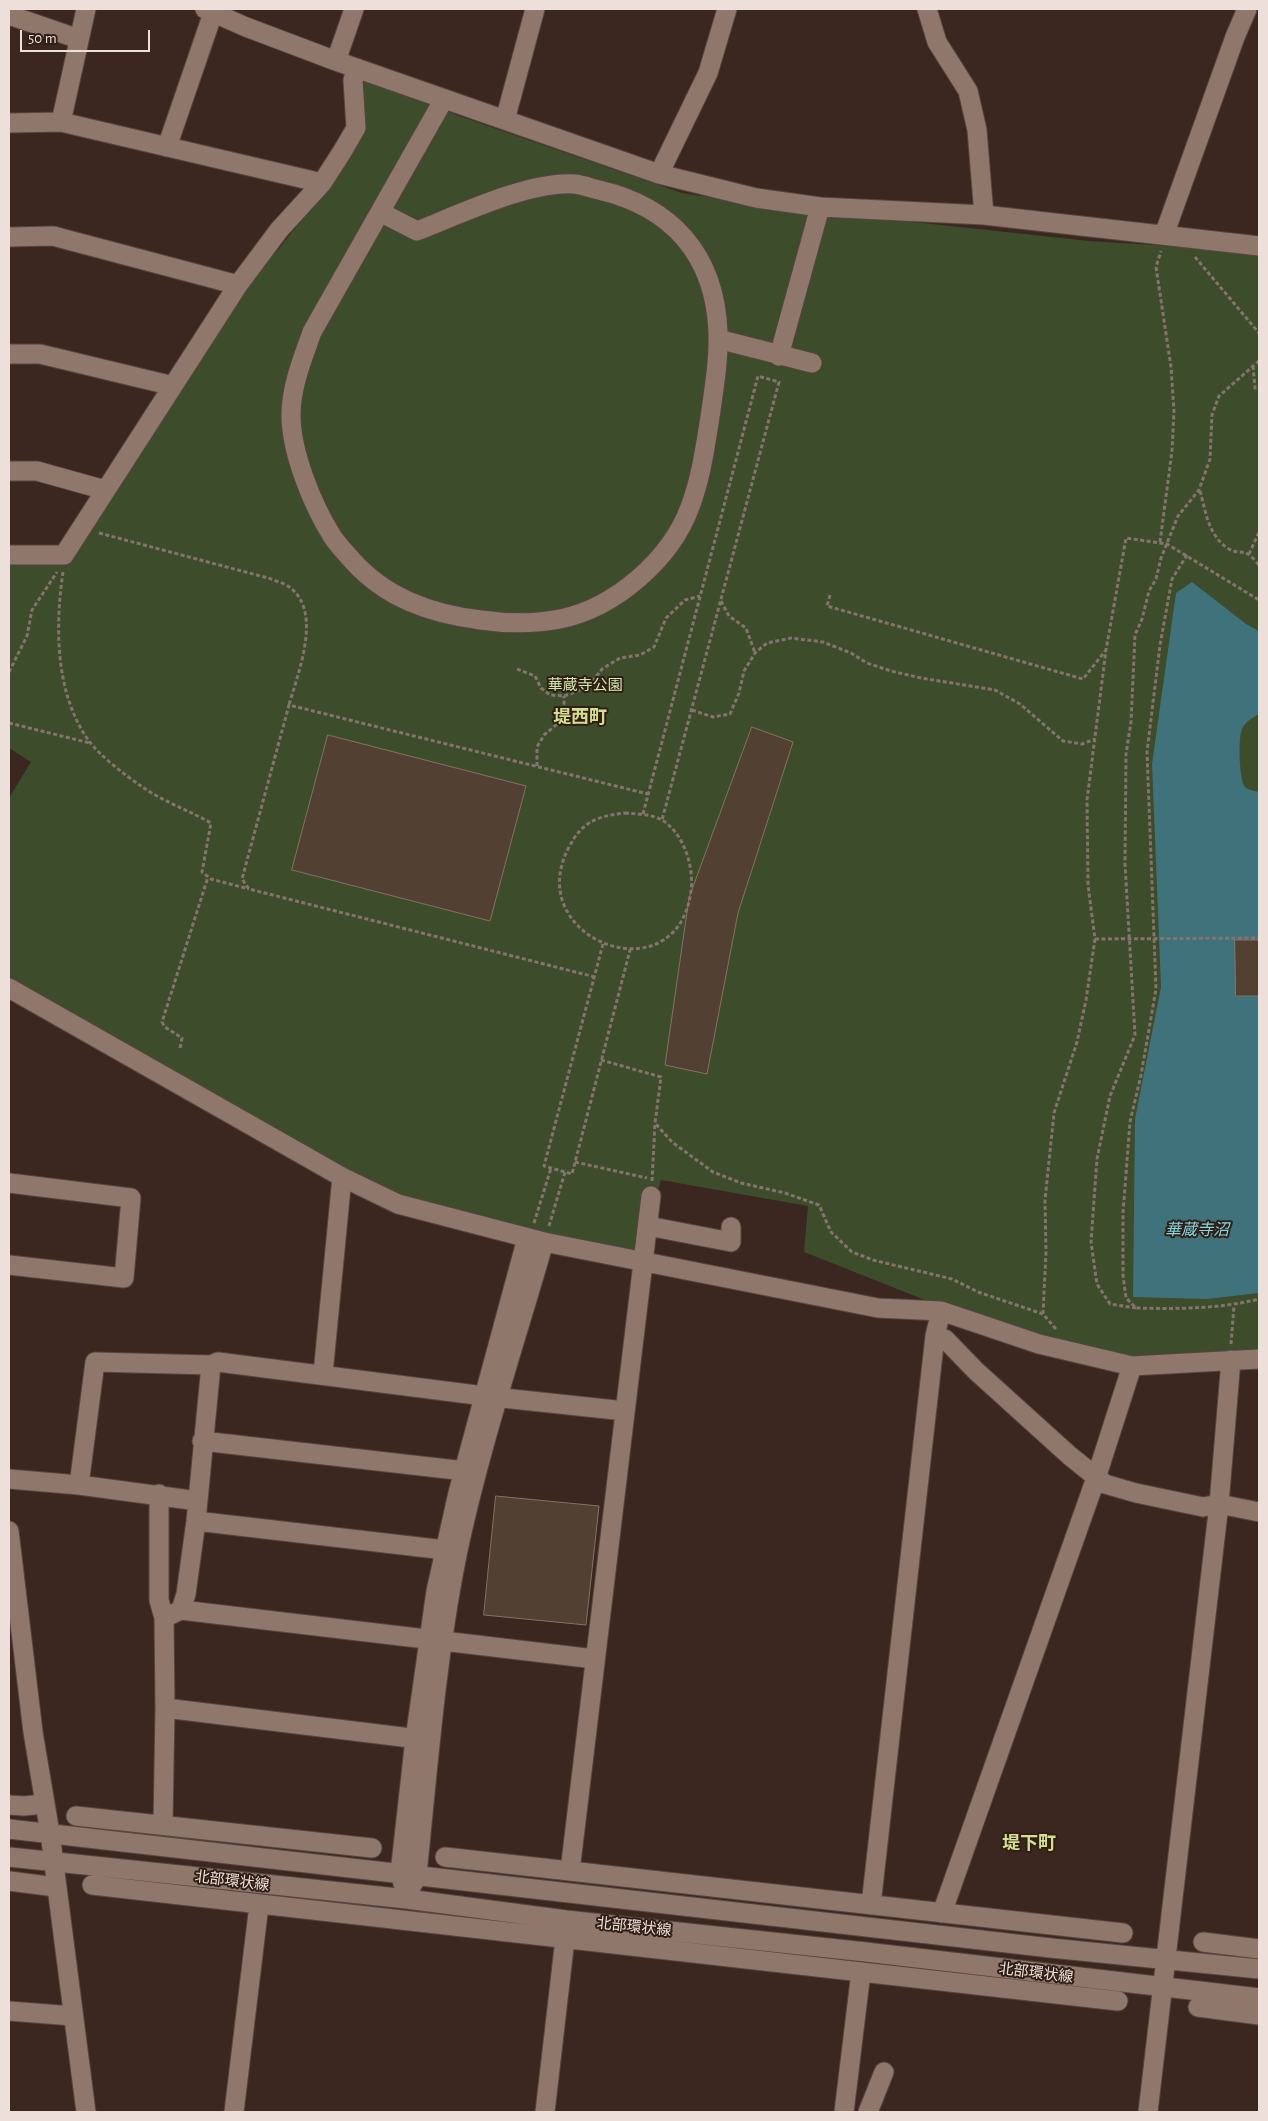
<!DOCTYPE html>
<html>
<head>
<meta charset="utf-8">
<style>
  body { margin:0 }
  #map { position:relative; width:1268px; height:2121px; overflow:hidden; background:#3b271f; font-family:"Alegreya Sans",sans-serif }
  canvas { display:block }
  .frame { position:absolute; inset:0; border:10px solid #eddfda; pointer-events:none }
  .scale { position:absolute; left:20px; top:30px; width:130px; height:22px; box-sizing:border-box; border:2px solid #eddfda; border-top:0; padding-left:6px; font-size:15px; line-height:18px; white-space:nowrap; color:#eddfda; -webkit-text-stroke:4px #311e15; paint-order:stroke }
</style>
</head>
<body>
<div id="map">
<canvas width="1268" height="2121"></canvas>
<div class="frame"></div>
<div class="scale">50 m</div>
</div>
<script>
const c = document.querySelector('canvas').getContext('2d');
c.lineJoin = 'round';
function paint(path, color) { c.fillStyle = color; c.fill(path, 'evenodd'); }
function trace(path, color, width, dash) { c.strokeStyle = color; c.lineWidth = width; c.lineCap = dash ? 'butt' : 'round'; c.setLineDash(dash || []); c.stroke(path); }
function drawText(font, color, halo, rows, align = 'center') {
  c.font = font + ' "Alegreya Sans","Noto Sans JP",sans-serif'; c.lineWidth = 4; c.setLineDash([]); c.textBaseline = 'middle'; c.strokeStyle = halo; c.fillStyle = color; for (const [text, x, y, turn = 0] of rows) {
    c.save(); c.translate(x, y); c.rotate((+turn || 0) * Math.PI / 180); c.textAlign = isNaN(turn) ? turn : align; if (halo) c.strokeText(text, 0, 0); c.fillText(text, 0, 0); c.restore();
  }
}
paint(new Path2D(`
  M361,79L462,117L682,193L775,207L1089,241L1187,247L1259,255V1350L1120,1360L940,1306L804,1252L808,1206L661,1180L641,1254L515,1228L391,1194L9,983V798L31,762L9,748V562L70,561L216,326L305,216L363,133Z`), '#3d4c2b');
paint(new Path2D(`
  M1192,582L1246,624L1259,631V714C1252,718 1245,722 1242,729C1238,737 1239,780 1245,787C1248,790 1255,791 1259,792V1293L1207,1299L1133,1297L1135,1119L1161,987L1152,764L1176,593Z`), '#3f727a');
const building = new Path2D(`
  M752,727L793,742L738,913L707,1074L665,1065L689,898Z
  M328,735L526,786L490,921L292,870Z
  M1235,940H1259V996H1236Z
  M496,1496L599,1506L586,1625L484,1615Z`);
paint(building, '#524132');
trace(building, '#857262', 1);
const minor = new Path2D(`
  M205,9L246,27L336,61L659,174L756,198L820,207L984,215L1259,246
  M927,9L937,42L968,91L977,130L984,215
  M9,15L79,39
  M336,61L354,9
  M505,120L535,9
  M61,122L86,9
  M9,123L61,122L322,183
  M167,147L213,13
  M659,174L708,73L727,9
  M380,212L417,231C458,215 531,180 575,184C583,185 591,188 599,190C672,207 715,255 718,332C719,360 714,389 710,417C705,448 701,478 690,507C671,559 615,608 560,619C534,624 508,624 481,620C431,614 385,598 351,559C345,552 337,544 332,536C312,504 291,452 291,415C291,386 303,358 312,332L444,99
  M1164,235L1235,37L1247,9
  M9,237L53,236L238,285
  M718,339L812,363
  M9,354H40L165,384L170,388
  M779,356L820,207
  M9,471H37L105,490
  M9,555H64L238,285L279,230L322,183L342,152L356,128L353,80L357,68
  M9,988L342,1177L398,1204L544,1242L878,1308L941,1311L1039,1344L1132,1366L1259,1359
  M9,1183L131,1198L124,1278L9,1265
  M648,1226L731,1242V1227
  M935,1336L945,1339L976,1371L1070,1456L1105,1484L1136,1493L1203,1507L1219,1504L1259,1512
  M323,1374L342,1177
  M202,1441L465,1471
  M9,1479L79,1485L198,1501
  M79,1485L95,1362L211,1365
  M159,1494V1600L164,1618
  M196,1521L445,1550
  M9,1531L33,1732L50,1833L86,2112
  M181,1610L186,1594L196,1521L211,1365L218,1362L484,1396L625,1411
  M165,1708L427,1740
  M9,1805L24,1806L44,1804
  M76,1816L372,1848
  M163,1825L165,1708L164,1618L181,1610L595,1659
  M9,1829L1051,1948L1259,1969
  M9,1857L407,1899L566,1920L866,1952L1259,1998
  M445,1857L1123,1933
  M570,1871L651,1196
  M9,1881L56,1887
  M403,1884L400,1873L415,1739L436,1591L458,1493L527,1238
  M413,1884L417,1874C428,1768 436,1660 457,1555C479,1450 514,1346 544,1242
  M92,1885L1118,2001
  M871,1905L935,1336L941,1311
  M942,1913L1096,1478L1132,1366
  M1203,1942L1259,1949
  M1198,2007L1259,2015
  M9,2011L73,2016
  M234,2112L259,1905
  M545,2112L565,1939
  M844,2112L861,1972
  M868,2112L884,2072
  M1148,2112L1219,1504L1231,1360`);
trace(minor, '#56463f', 21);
trace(new Path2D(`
  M1195,257L1259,333
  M1253,366L1255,388L1259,387
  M1200,491C1206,512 1208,536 1229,549C1235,553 1242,551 1248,554C1252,556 1256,562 1259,565
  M99,533L268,578C276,581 287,584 293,590C321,616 298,673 289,705
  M1160,542L1172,451L1174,411L1171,367L1156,267L1161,251
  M1249,554L1259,532
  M1187,555L1172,579L1160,645L1147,752L1156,989L1141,1075L1130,1122L1123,1213V1275L1126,1298L1136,1308C1177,1309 1219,1309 1259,1299
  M63,572C55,627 55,694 89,741C100,756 125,775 141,786C162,801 188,810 211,823L202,872L211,879L249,889
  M830,595L827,606L1083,679L1106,650
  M721,601L729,616L746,628L755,653
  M517,669L535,676L541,688L550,695L564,696L588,687L602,669L620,658L640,655L654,647L666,618L685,600L700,596
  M9,672L27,636L32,610L57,572
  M692,710L713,717L730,714L739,693L744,671L755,653L767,643L791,638L823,642L851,653L867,663L891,671L921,678L995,690L1020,704L1063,741L1082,744L1095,739
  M9,723L90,743
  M537,766V747L544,735L556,725L564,715V696
  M625,813C637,814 651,814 662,820C684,834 694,866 691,891C677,998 522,940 568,849C581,822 597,816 625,813Z
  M643,814L758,376L779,382L662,820
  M1095,939L1259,938
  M603,944L544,1166L572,1174L630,950
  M595,977L249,889L242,879L289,705L648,794
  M180,1048L182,1038L165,1027L162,1022L208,877
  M601,1060L661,1077L655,1123L672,1142L713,1172L741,1183L785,1193L819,1205L831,1232L852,1252L873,1260L952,1279L978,1292L1043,1314L1056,1329
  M575,1162L647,1178
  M652,1181L655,1123
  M534,1223L551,1168
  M549,1226L565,1172
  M1136,1308L1110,1304L1097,1284L1091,1242L1097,1159L1110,1096L1135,1035L1125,864L1126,754L1131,722L1135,635L1142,619L1149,591L1156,579L1161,558L1178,516L1199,490L1210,459L1212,415L1219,396L1259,361
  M1043,1314L1046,1253L1045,1200L1054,1113L1077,1042L1086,1000L1095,939L1088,885L1087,800L1106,650L1126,538L1167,544L1259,600
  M1231,1344L1234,1305`), '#85746d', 3, [4, 2.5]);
trace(minor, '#8f776c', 19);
drawText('15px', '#cfecaf', '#311e15', [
  ["華蔵寺公園",585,685]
]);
drawText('15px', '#eddfda', '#311e15', [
  ["北部環状線",232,1881,7],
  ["北部環状線",634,1927,6],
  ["北部環状線",1036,1973,7]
]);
drawText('italic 16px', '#82d8e6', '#311e15', [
  ["華蔵寺沼",1197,1230]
]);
drawText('bold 18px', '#d3df92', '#311e15', [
  ["堤西町",580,718],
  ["堤下町",1029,1844]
]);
</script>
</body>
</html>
